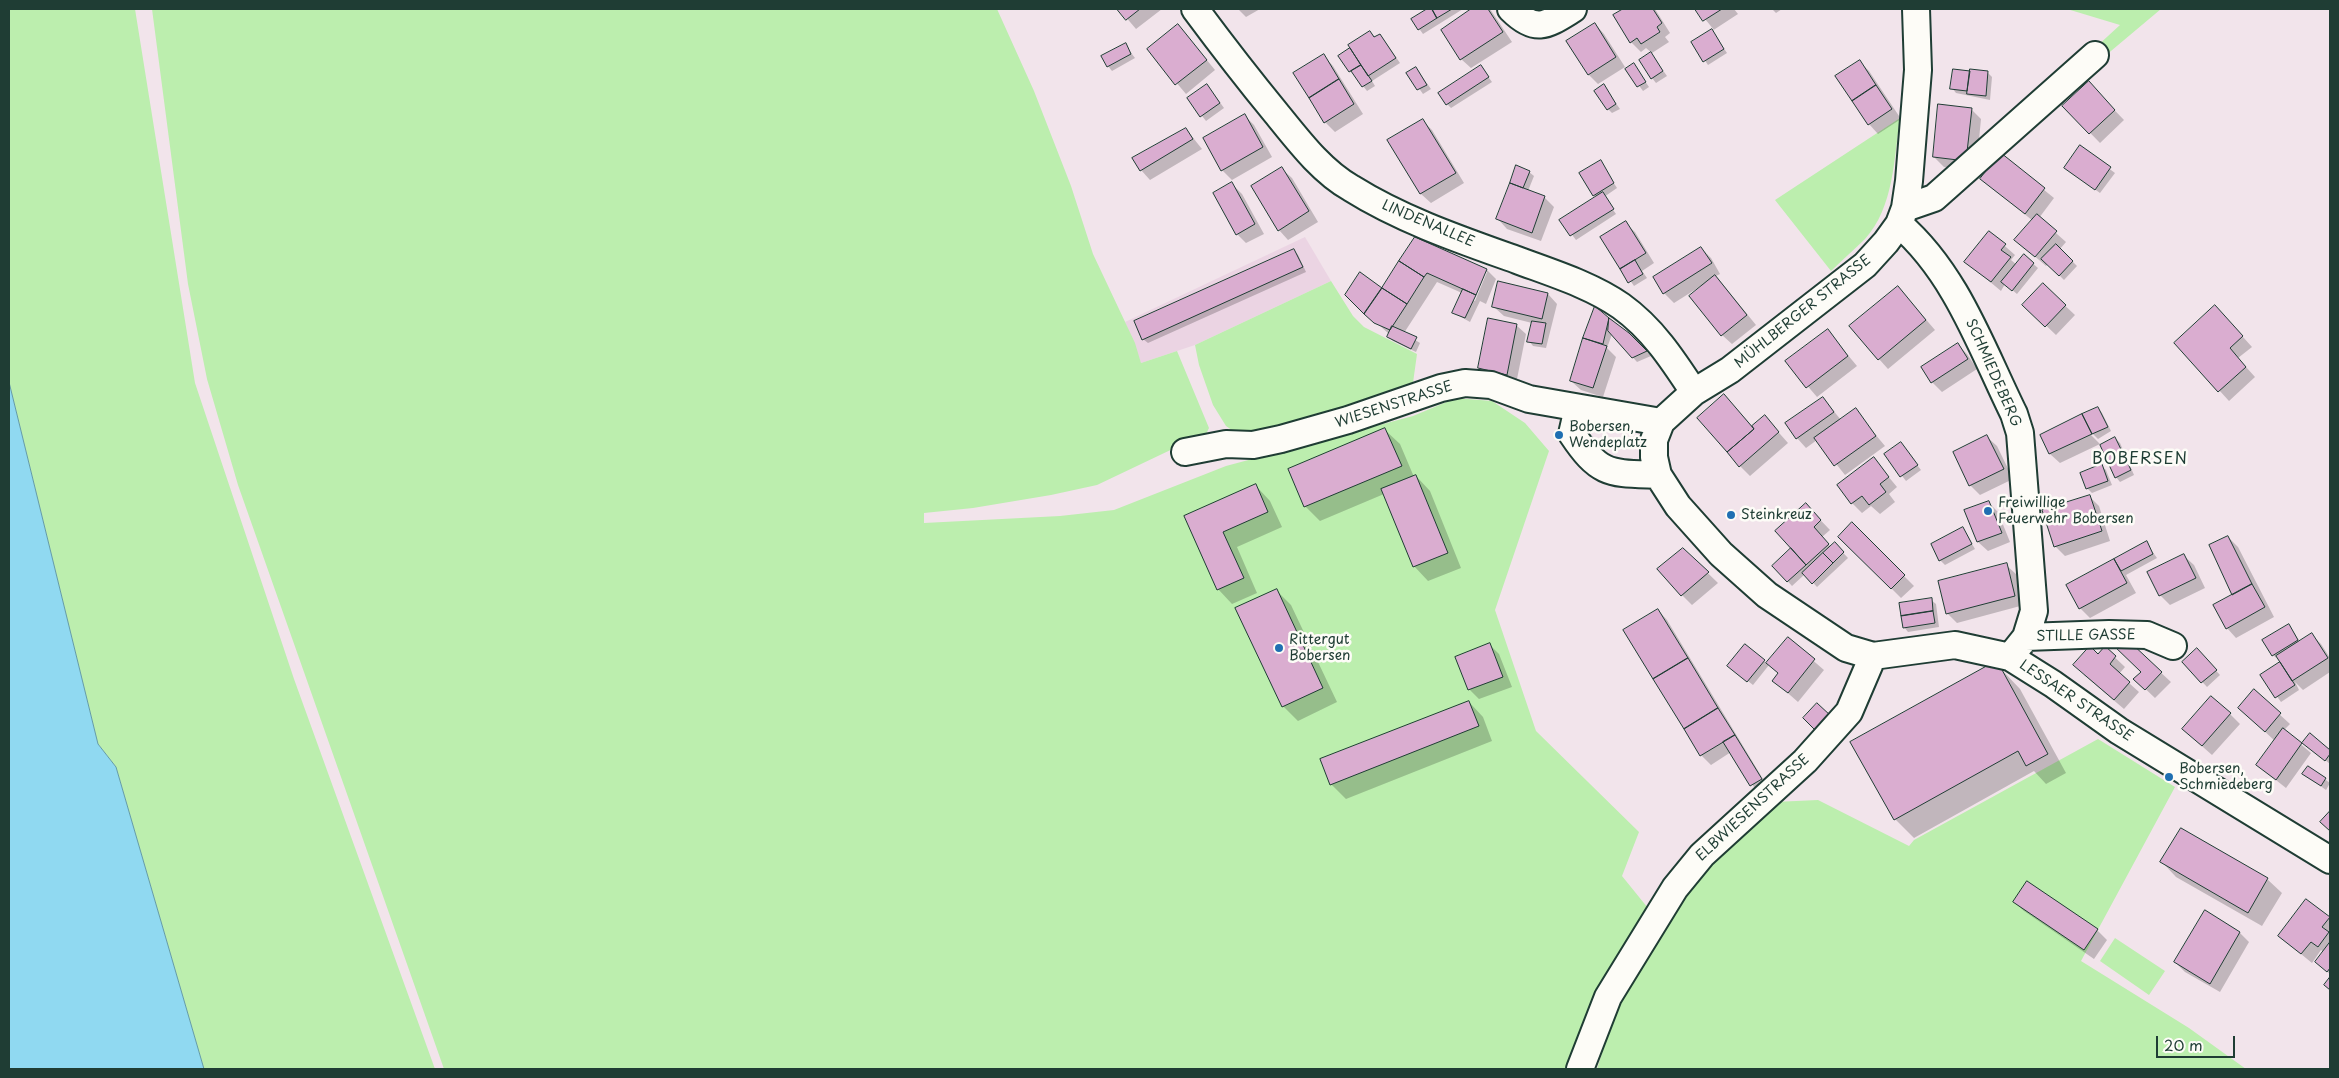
<!DOCTYPE html>
<html>
<head>
<meta charset="utf-8">
<style>
  body { margin:0 }
  #map { position:relative; width:2339px; height:1078px; overflow:hidden; background:#f2e4eb; font-family:"Playpen Sans",sans-serif }
  canvas { display:block }
  .frame { position:absolute; inset:0; border:10px solid #1f3d34; pointer-events:none }
  .scale { position:absolute; left:2156px; top:1036px; width:79px; height:22px; box-sizing:border-box; border:2px solid #1f3d34; border-top:0; padding-left:6px; font-size:15px; line-height:18px; white-space:nowrap; color:#1f3d34; -webkit-text-stroke:4px #fdfcf7; paint-order:stroke }
</style>
</head>
<body>
<div id="map">
<canvas width="2339" height="1078"></canvas>
<div class="frame"></div>
<div class="scale">20 m</div>
</div>
<script>
const c = document.querySelector('canvas').getContext('2d');
c.lineJoin = 'round';
function paint(path, color) { c.fillStyle = color; c.fill(path, 'evenodd'); }
function trace(path, color, width, dash) { c.strokeStyle = color; c.lineWidth = width; c.lineCap = dash ? 'butt' : 'round'; c.setLineDash(dash || []); c.stroke(path); }
function drawText(font, color, halo, rows, align = 'center') {
  c.font = font + ' "Playpen Sans",sans-serif'; c.lineWidth = 5; c.setLineDash([]); c.textBaseline = 'middle'; c.strokeStyle = halo; c.fillStyle = color; for (const [text, x, y, turn = 0] of rows) {
    c.save(); c.translate(x, y); c.rotate((+turn || 0) * Math.PI / 180); c.textAlign = isNaN(turn) ? turn : align; if (halo) c.strokeText(text, 0, 0); c.fillText(text, 0, 0); c.restore();
  }
}
paint(new Path2D(`
  M1305,237L1331,281L1195,345L1141,363L1125,322Z`), '#ebd4e3');
paint(new Path2D(`
  M9,9H135L195,383L294,679L435,1069H204L116,767L98,744L9,382Z
  M152,9H997L1034,91L1071,186L1093,254L1135,343L1141,363L1177,351L1209,428L1204,438L1181,445L1097,485L1051,495L973,508L924,513V523L1060,516L1114,510L1226,466L1413,416L1456,398L1492,401L1525,423L1549,451L1495,610L1536,731L1639,832L1622,876L1652,913L1575,1069H444L238,485L207,379L188,284Z
  M2067,9H2161L2105,56L2096,47L2120,25Z
  M1900,118C1894,158 1894,207 1865,239C1854,250 1842,260 1831,271L1775,200Z
  M1331,281L1353,316L1364,327L1417,354L1412,390L1279,433H1236L1226,426L1213,405L1199,365L1195,345Z
  M2098,739L2175,787L2081,961L2189,1028L2246,1069H1597L1620,995L1648,943L1721,849L1774,802L1818,800L1909,846L1914,840Z
  M2115,938L2165,971L2149,995L2100,961Z`), '#bceeae');
const water = new Path2D(`
  M9,382L98,744L116,767L204,1069H9Z`);
paint(water, '#90d9f1');
trace(water, '#639ba5', 1);
paint(new Path2D(`
  M1119,9H1162L1136,29Z
  M1238,9H1260L1246,17Z
  M1429,9H1463L1423,34L1412,19Z
  M1474,9H1490L1512,42L1471,68L1461,59L1443,30Z
  M1625,9H1655L1670,33L1665,37L1669,42L1652,53L1646,48L1641,52L1631,42L1615,16Z
  M1697,9H1734L1738,14L1712,31L1727,53L1708,65L1693,43L1714,30Z
  M1772,9H1782L1776,13Z
  M1595,24L1604,34L1625,67L1598,84L1589,75Z
  M1178,25L1215,70L1186,94L1148,49Z
  M1370,32L1375,37L1380,35L1384,40L1400,63L1372,81L1375,86L1367,91L1340,56Z
  M1125,45L1135,58L1112,71L1108,66Z
  M1651,54L1667,76L1656,83L1652,78Z
  M1324,56L1333,66L1363,114L1335,132L1325,122Z
  M1859,61L1869,71L1901,119L1878,134L1869,124Z
  M1634,65L1649,87L1643,91L1627,69Z
  M1481,67L1492,82L1451,108L1447,104Z
  M1416,68L1431,89L1423,94L1408,73Z
  M1954,70L1988,73L1992,77L1990,100L1956,93L1952,88Z
  M1604,86L1620,109L1612,113L1608,109Z
  M1211,90L1224,108L1206,121L1189,99Z
  M2098,93L2124,120L2100,143L2064,106Z
  M1971,109L1981,119L1976,170L1944,167L1934,157Z
  M1244,115L1254,125L1272,157L1232,180L1222,170Z
  M1422,120L1432,130L1464,183L1431,203L1421,194L1389,141Z
  M1186,129L1202,149L1150,180L1141,170Z
  M2080,147L2115,173L2100,193L2065,168Z
  M2001,155L2054,198L2039,218L2066,242L2060,249L2077,266L2064,280L2048,264L2046,266L2016,240L2033,221L1982,179Z
  M1600,162L1617,188L1604,197L1616,214L1576,240L1561,220L1596,197L1594,195Z
  M1282,169L1292,178L1318,222L1288,240L1279,230Z
  M1529,172L1534,176L1528,191L1544,197L1554,207L1541,241L1507,229L1498,219Z
  M1232,184L1242,194L1264,234L1246,243L1237,234Z
  M1625,223L1635,232L1654,263L1642,271L1647,278L1634,286L1601,237Z
  M1989,232L2015,255L2011,260L2017,265L2024,256L2038,268L2017,294L2005,284L2001,291L1966,262Z
  M1415,238L1487,270L1496,279L1486,304L1480,301L1470,322L1454,313L1462,293L1437,282L1404,333L1420,343L1416,352L1393,341L1388,336L1389,334L1346,295L1382,290ZM1485,272H1487L1475,301L1472,300Z
  M1701,248L1711,258L1720,274L1716,276L1756,325L1732,344L1722,335L1701,286L1674,303L1664,293Z
  M1294,250L1298,255L1306,272L1148,343L1143,339Z
  M2043,285L2075,315L2056,335L2034,314Z
  M1898,287L1935,330L1888,369L1879,359Z
  M1548,294L1557,304L1546,348L1533,346L1529,341L1532,323L1504,316L1494,307Z
  M1595,308L1628,334L1651,356L1637,362L1612,334L1607,348L1616,357L1603,397L1581,390L1571,381Z
  M2225,317L2252,347L2238,358L2255,377L2229,401L2176,343Z
  M1516,325L1526,334L1516,384L1489,378L1479,368Z
  M1827,330L1857,366L1817,397L1787,362Z
  M1958,345L1967,354L1977,369L1942,392L1932,382Z
  M1823,398L1841,420L1855,410L1885,446L1845,475L1817,440L1806,448L1797,438Z
  M1734,406L1753,427L1765,417L1788,443L1750,476L1740,466Z
  M2098,408L2102,413L2111,431L2098,439L2088,429L2087,431L2100,444L2060,463L2050,454L2042,435Z
  M1385,430L1400,444L1414,477L1416,476L1430,491L1461,568L1428,581L1414,566L1384,494L1320,521L1305,506Z
  M1987,437L1997,446L2013,479L1980,495L1970,485Z
  M2115,438L2120,443L2134,475L2120,482L2116,477Z
  M1901,444L1921,470L1906,481L1886,455Z
  M1873,458L1897,487L1889,494L1895,502L1880,514L1871,506L1862,513L1852,503Z
  M2101,466L2106,470L2112,485L2092,493L2087,488L2081,473Z
  M1256,486L1270,501L1282,527L1237,547L1257,593L1232,604L1218,589L1185,516Z
  M2089,496L2099,506L2110,541L2065,556L2055,546Z
  M1988,502L1998,512L2010,542L1988,551L1978,542L1966,511Z
  M1806,505L1830,530L1822,537L1831,547L1835,544L1848,558L1817,587L1805,574L1792,586L1774,566L1799,555Z
  M1852,524L1914,586L1901,598L1840,537Z
  M1963,529L1975,549L1945,565L1940,560Z
  M2228,537L2238,547L2274,617L2236,638L2227,628L2234,595Z
  M2146,543L2157,558L2126,575L2136,593L2090,618L2080,608L2068,586Z
  M1683,549L1718,583L1692,605L1682,595Z
  M2184,556L2194,565L2205,588L2170,605L2160,595Z
  M2006,565L2016,574L2024,605L1957,623L1947,613Z
  M1277,591L1291,605L1337,702L1298,721L1283,706Z
  M1931,600L1936,604L1939,627L1908,632L1904,627Z
  M1658,610L1667,620L1766,784L1756,790L1731,752L1711,765L1701,755Z
  M2289,625L2300,642L2312,635L2321,644L2330,658V672L2303,690L2295,682L2299,690L2281,702L2262,676L2282,663L2273,655Z
  M1788,639L1824,670L1798,702L1774,681L1779,674L1769,665L1753,685L1734,670L1764,661L1767,664Z
  M2130,644L2171,682L2155,698L2135,679L2142,672Z
  M1490,645L1499,654L1512,687L1479,699L1470,690L1457,657Z
  M2105,648L2125,667L2119,674L2139,692L2124,709L2084,675Z
  M2197,650L2220,675L2207,687L2184,662Z
  M2001,669L2020,689L2066,773L2046,784L2034,771L1914,838L1895,819Z
  M2254,691L2290,724L2284,730L2311,753L2286,788L2257,765L2275,741L2249,717Z
  M1469,702L1483,717L1492,741L1346,799L1331,784Z
  M2230,714L2240,724L2212,755L2194,739Z
  M2310,735L2330,751V764L2304,743Z
  M2308,767L2330,783L2326,790L2304,774Z
  M2162,862L2267,879L2282,893L2262,926L2176,877Z
  M2307,901L2330,919V974L2321,966L2324,952L2321,950L2312,963L2279,936Z
  M2014,902L2097,930L2107,940L2094,959L2024,911Z
  M2205,912L2240,933L2249,942L2220,992L2185,972L2175,962Z`), '#0003');
const building = new Path2D(`
  M1117,9H1140L1126,20Z
  M1427,9H1432L1437,18L1418,30L1411,19Z
  M1432,9H1452L1437,18Z
  M1471,9H1488L1503,32L1460,60L1441,30Z
  M1623,9H1653L1662,23L1657,27L1660,32L1641,44L1637,38L1630,43L1613,15Z
  M1695,9H1722L1703,21Z
  M1595,23L1616,57L1588,75L1566,41Z
  M1178,24L1207,60L1175,85L1147,49Z
  M1712,29L1724,49L1703,62L1691,42Z
  M1370,31L1374,37L1380,34L1396,58L1368,76L1348,45Z
  M1126,43L1131,54L1107,67L1101,56Z
  M1350,48L1361,65L1349,72L1338,56Z
  M1651,52L1663,71L1651,79L1639,60Z
  M1324,54L1339,79L1309,98L1293,73Z
  M1860,60L1876,85L1852,101L1835,76Z
  M1634,63L1646,82L1637,87L1625,69Z
  M1361,65L1372,81L1362,87L1351,71Z
  M1481,65L1489,77L1446,105L1438,93Z
  M1416,67L1427,85L1417,90L1406,73Z
  M1953,69L1970,71L1967,91L1950,89Z
  M1970,69L1988,71L1986,96L1967,94Z
  M1339,79L1354,104L1324,123L1309,98Z
  M2089,81L2115,110L2089,134L2062,106Z
  M1207,84L1220,103L1200,117L1187,98Z
  M1604,84L1616,104L1607,110L1594,91Z
  M1876,85L1892,109L1868,125L1852,101Z
  M1938,104L1972,108L1966,161L1933,157Z
  M1245,114L1263,147L1221,171L1203,138Z
  M1423,119L1456,173L1420,194L1387,140Z
  M1186,128L1193,139L1140,171L1132,158Z
  M2080,145L2111,167L2095,190L2064,168Z
  M2001,153L2045,188L2025,214L1980,179Z
  M1601,160L1614,183L1593,196L1579,173Z
  M1516,165L1530,171L1523,188L1510,183Z
  M1282,167L1309,211L1278,231L1251,186Z
  M1232,182L1255,224L1236,235L1213,193Z
  M1510,183L1545,196L1532,233L1496,219Z
  M1603,192L1614,209L1570,236L1559,220Z
  M2037,214L2057,231L2035,257L2014,240Z
  M1626,221L1646,253L1620,269L1600,237Z
  M1989,231L2006,244L2001,250L2011,257L1991,282L1964,262Z
  M1415,237L1487,269L1476,295L1427,273L1424,277L1399,261Z
  M2056,244L2073,261L2059,276L2041,259Z
  M1701,247L1712,263L1663,294L1653,277Z
  M1294,249L1303,267L1142,340L1134,321Z
  M2024,254L2034,263L2012,291L2001,282Z
  M1635,260L1643,274L1628,283L1620,269Z
  M1399,261L1424,277L1407,304L1382,288Z
  M1360,272L1382,288L1364,314L1345,295Z
  M1715,275L1747,315L1721,336L1689,296Z
  M1498,281L1548,293L1542,319L1492,307Z
  M2043,283L2066,305L2045,327L2022,305Z
  M1898,286L1926,320L1878,360L1849,326Z
  M1382,288L1407,304L1390,330L1374,323L1364,314Z
  M1463,289L1476,295L1465,318L1452,313Z
  M2215,305L2243,336L2230,348L2246,367L2218,392L2174,343Z
  M1595,306L1609,318L1603,344L1583,338Z
  M1488,318L1517,324L1507,375L1478,368Z
  M1609,318L1629,333L1647,351L1632,358L1608,331Z
  M1532,321L1546,323L1542,344L1527,342Z
  M1392,326L1417,337L1411,349L1387,337Z
  M1828,329L1848,356L1806,388L1785,361Z
  M1583,338L1607,346L1593,388L1570,381Z
  M1958,343L1968,359L1931,383L1921,367Z
  M1724,394L1754,429L1727,452L1697,418Z
  M1823,397L1834,412L1796,439L1785,423Z
  M2098,407L2108,427L2092,434L2082,414Z
  M1856,408L1876,436L1834,466L1814,438Z
  M2082,414L2092,434L2049,454L2040,435Z
  M1765,415L1779,432L1739,467L1727,452L1754,429L1752,426Z
  M1385,428L1402,466L1304,507L1288,469Z
  M1987,435L2004,469L1969,486L1953,452Z
  M2115,437L2131,470L2115,478L2100,445Z
  M1901,442L1918,465L1900,477L1884,454Z
  M1874,457L1889,477L1880,484L1886,492L1869,505L1862,496L1851,504L1837,485Z
  M2102,464L2108,481L2086,489L2080,473Z
  M1416,475L1448,553L1413,567L1381,489Z
  M1256,484L1268,512L1223,532L1244,578L1217,590L1184,516Z
  M2090,495L2102,531L2054,547L2042,510Z
  M1989,501L2002,533L1977,542L1964,510Z
  M1806,503L1821,520L1814,527L1829,544L1806,565L1775,531Z
  M1852,522L1905,575L1891,589L1838,537Z
  M1963,527L1972,544L1939,561L1931,544Z
  M2228,536L2252,584L2232,595L2209,545Z
  M2147,541L2153,554L2121,571L2114,559Z
  M1835,542L1844,552L1833,563L1823,553Z
  M1683,548L1709,572L1681,596L1657,569Z
  M1791,548L1806,565L1787,582L1772,566Z
  M1823,553L1833,563L1812,584L1802,573Z
  M2184,554L2196,578L2159,596L2147,572Z
  M2114,559L2127,583L2079,609L2066,585Z
  M2007,563L2015,596L1946,614L1938,581Z
  M2252,584L2265,607L2226,629L2213,605Z
  M1277,589L1323,688L1282,707L1235,608Z
  M1932,598L1933,611L1901,616L1899,603Z
  M1658,609L1688,658L1653,679L1623,630Z
  M1933,611L1935,623L1903,628L1901,616Z
  M2289,624L2298,640L2272,656L2262,640Z
  M2312,633L2328,658L2292,681L2276,656Z
  M1788,637L1815,659L1788,693L1772,681L1778,673L1766,663Z
  M2130,642L2162,672L2145,690L2133,679L2141,672L2113,645Z
  M1490,643L1503,677L1468,690L1455,657Z
  M1745,644L1765,660L1747,682L1727,666Z
  M2090,646L2098,654L2105,646L2116,656L2110,664L2130,682L2114,700L2073,665Z
  M2197,648L2217,670L2201,683L2182,662Z
  M1688,658L1718,708L1684,729L1653,679Z
  M2280,662L2295,685L2275,698L2260,675Z
  M1987,666L2001,668L2048,754L2026,766L2018,751L1894,820L1850,742Z
  M2254,689L2281,713L2265,732L2238,708Z
  M2211,696L2231,713L2202,746L2182,729Z
  M1469,701L1479,726L1330,785L1320,759Z
  M1817,703L1831,716L1816,731L1803,718Z
  M1718,708L1735,735L1700,756L1684,729Z
  M2283,728L2302,743L2276,780L2256,765Z
  M2310,733L2330,750V754L2325,761L2302,743Z
  M1735,735L1762,779L1750,786L1723,742Z
  M2308,766L2326,778L2321,786L2302,774Z
  M2330,811V831L2320,822Z
  M2181,828L2268,878L2248,913L2160,862Z
  M2027,881L2098,929L2084,950L2013,902Z
  M2306,899L2330,917L2322,927L2329,932L2318,947L2311,942L2301,954L2278,936Z
  M2205,910L2240,932L2210,984L2174,962Z
  M2330,942V968L2327,972L2315,962Z
  M2330,977V990L2324,985Z`);
paint(building, '#daadd0');
trace(building, '#1f3d34', 1);
const minor = new Path2D(`
  M1195,9C1221,44 1248,79 1276,113C1298,140 1321,171 1351,188C1402,220 1461,240 1517,260C1552,273 1591,285 1621,306C1653,329 1673,360 1694,392
  M1511,9C1536,34 1547,25 1573,9
  M1916,9L1918,70L1909,181L1905,208L1899,224L1886,242L1865,265L1730,370L1694,392L1661,422L1654,440V457L1658,475L1678,506L1721,554L1767,595L1846,648L1873,656L1955,645L2010,657L2053,684L2119,731L2330,860
  M1905,208L1934,198L2095,55
  M1899,224C1956,273 1981,347 2014,414L2020,433L2034,611L2026,637L2010,657
  M1578,408L1572,434C1600,476 1610,473 1658,475
  M1185,452L1226,444L1253,445L1281,439L1348,420L1441,388L1465,383L1491,385L1529,399L1661,422
  M2026,637L2109,634L2147,635L2173,646
  M1580,1069L1608,997L1675,888L1702,855L1805,761L1849,712L1873,656`);
trace(minor, '#1f3d34', 30);
trace(minor, '#fdfcf7', 26);
for (const [x, y, r, color] of [
  [1559,435,5,"#1f6fb2"],
  [1988,511,5,"#1f6fb2"],
  [1731,515,5,"#1f6fb2"],
  [1279,648,5,"#1f6fb2"],
  [2169,777,5,"#1f6fb2"]
]) { const dot = new Path2D(); dot.arc(x, y, r, 0, 2 * Math.PI); c.fillStyle = color; c.fill(dot); trace(dot, '#fdfcf7', 2); }
drawText('14px', '#1f3d34', '#fdfcf7', [
  ["LINDENALLEE",1428,224,23],
  ["MÜHLBERGER STRASSE",1803,312,-39],
  ["SCHMIEDEBERG",1993,373,66],
  ["WIESENSTRASSE",1394,405,-18],
  ["STILLE GASSE",2086,636,-1],
  ["LESSAER STRASSE",2076,701,34],
  ["ELBWIESENSTRASSE",1753,808,-43]
]);
drawText('14px', '#1f3d34', '#fdfcf7', [
  ["Bobersen,",1569,427],
  ["Wendeplatz",1569,443],
  ["Freiwillige",1998,503],
  ["Feuerwehr Bobersen",1998,519],
  ["Steinkreuz",1741,515],
  ["Rittergut",1289,640],
  ["Bobersen",1289,656],
  ["Bobersen,",2179,769],
  ["Schmiedeberg",2179,785]
], 'left');
c.letterSpacing = '1px';
drawText('16px', '#1f3d34', '#fdfcf7', [
  ["BOBERSEN",2140,460]
]);
c.letterSpacing = '0px';
</script>
</body>
</html>
